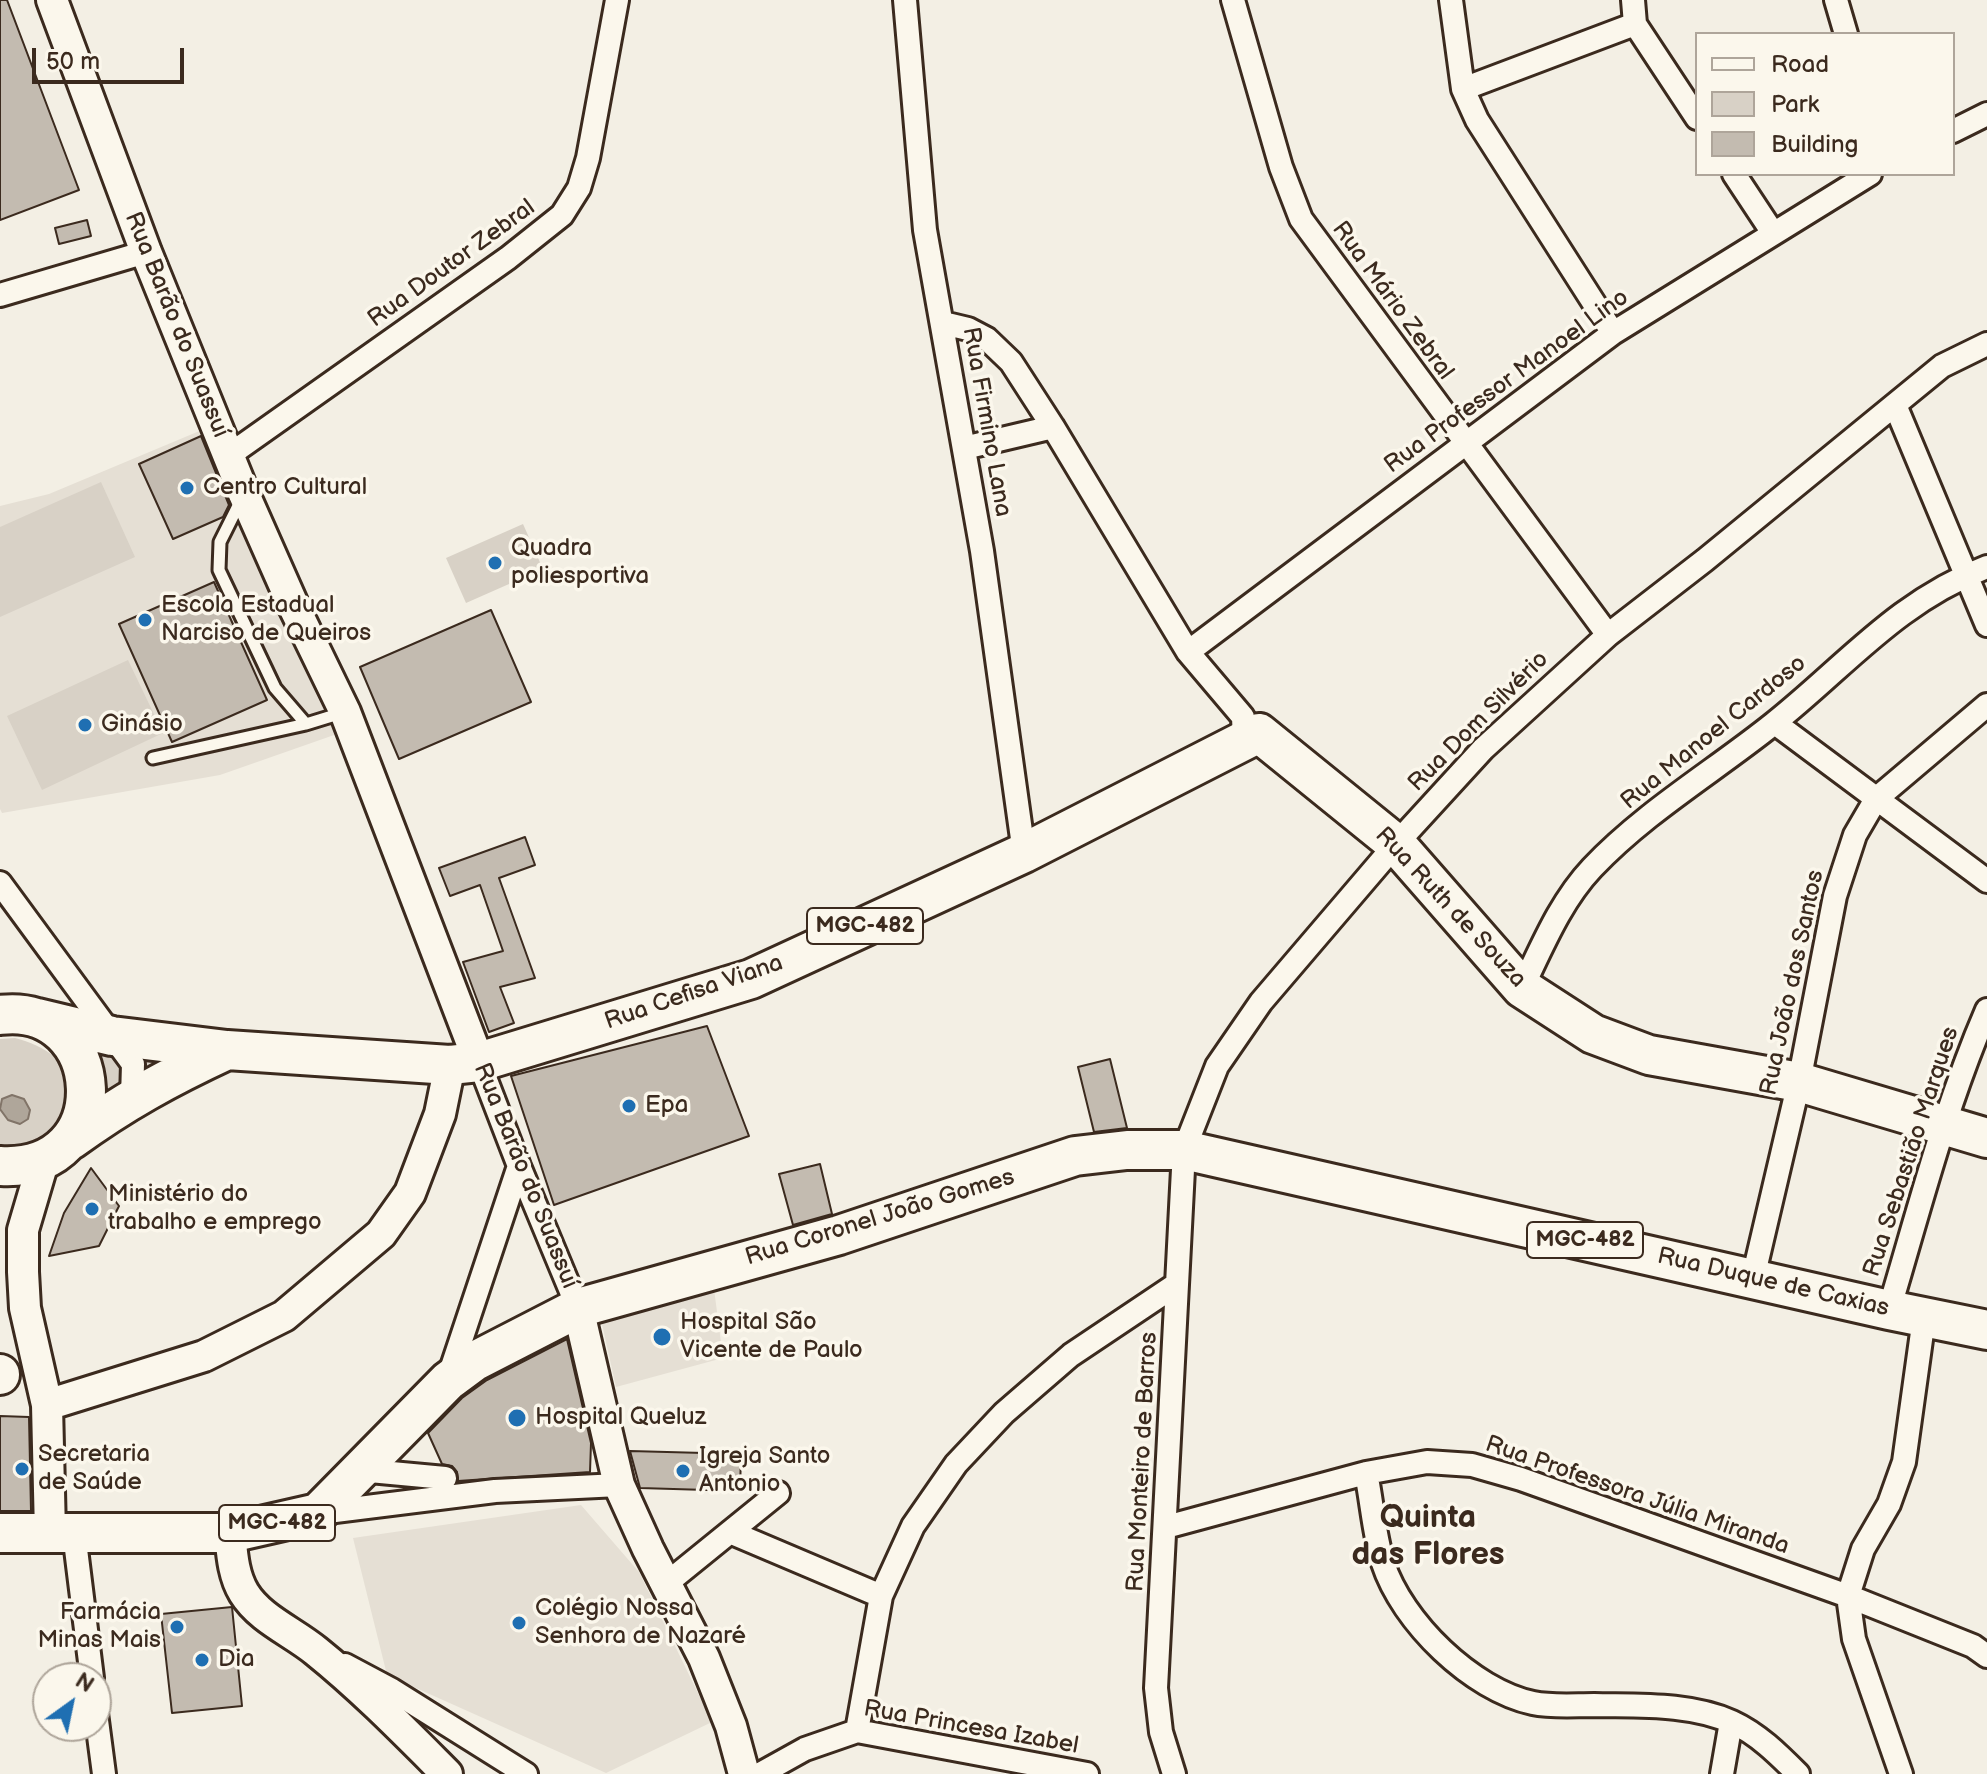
<!DOCTYPE html>
<html>
<head>
<meta charset="utf-8">
<style>
  body { margin:0 }
  #map { position:relative; width:1987px; height:1774px; overflow:hidden; background:#f3efe4; font-family:"Balsamiq Sans",sans-serif }
  canvas { display:block }
  .legend { position:absolute; left:1695px; top:32px; width:260px; height:144px; box-sizing:border-box; background:#fbf7ec; border:2px solid #aea59a; margin:0; padding:10px 14px; list-style:none; font-size:24px; color:#3b2a1e }
  .legend li { display:flex; align-items:center; gap:16px; height:40px }
  .legend b { width:40px; border:2px solid #aea59a }
  .north { position:absolute; left:32px; top:1662px; width:80px; height:80px; box-sizing:border-box; background:#fbf7ec; border:2px solid #aea59a; border-radius:50%; rotate:33deg; font-size:22px; font-weight:700; line-height:32px; text-align:center; color:#3b2a1e }
  .north::after { content:''; display:block; margin:auto; width:28px; height:36px; background:#1f6fb2; clip-path:polygon(50% 0,100% 100%,50% 72%,0 100%) }
  .scale { position:absolute; left:32px; top:48px; width:152px; height:36px; box-sizing:border-box; border:4px solid #3b2a1e; border-top:0; padding-left:10px; font-size:24px; line-height:28px; white-space:nowrap; color:#3b2a1e; -webkit-text-stroke:6px #fbf7ec; paint-order:stroke }
</style>
</head>
<body>
<div id="map">
<canvas width="1987" height="1774"></canvas>
<ul class="legend">
<li><b style="height:10px;background:#fbf7ec"></b>Road</li>
<li><b style="height:22px;background:#d8d1c6"></b>Park</li>
<li><b style="height:22px;background:#c3bbb0"></b>Building</li>
</ul>
<div class="north">N</div>
<div class="scale">50 m</div>
</div>
<script>
const c = document.querySelector('canvas').getContext('2d');
c.lineJoin = 'round';
function paint(path, color) { c.fillStyle = color; c.fill(path, 'evenodd'); }
function trace(path, color, width, dash) { c.strokeStyle = color; c.lineWidth = width; c.lineCap = dash ? 'butt' : 'round'; c.setLineDash(dash || []); c.stroke(path); }
function drawText(font, color, halo, rows, align = 'center') {
  c.font = font + ' "Balsamiq Sans",sans-serif'; c.lineWidth = 7; c.setLineDash([]); c.textBaseline = 'middle'; c.strokeStyle = halo; c.fillStyle = color; for (const [text, x, y, turn = 0] of rows) {
    c.save(); c.translate(x, y); c.rotate((+turn || 0) * Math.PI / 180); c.textAlign = isNaN(turn) ? turn : align; if (halo) c.strokeText(text, 0, 0); c.fillText(text, 0, 0); c.restore();
  }
}
paint(new Path2D(`
  M209,427L337,734L220,775L2,813L0,809V506L49,494Z
  M713,1281L723,1358L616,1387L600,1315Z
  M581,1505L639,1572L712,1722L606,1773L387,1675L353,1538Z`), '#e5dfd4');
paint(new Path2D(`
  M101,482L135,557L0,617V527Z
  M523,524L543,569L466,603L446,558Z
  M128,660L163,733L42,790L7,716Z
  M15,1038C44,1046 73,1061 72,1097C71,1109 61,1126 56,1138L0,1156V1039Z
  M74,1041L213,1054L85,1120Z`), '#d8d1c6');
const water = new Path2D(`
  M12,1095L24,1099L30,1110L28,1119L20,1124L8,1120L0,1109L2,1099Z`);
paint(water, '#afa69a');
trace(water, '#817468', 2);
const building = new Path2D(`
  M0,0H7L79,190L0,220Z
  M87,220L91,236L59,244L55,228Z
  M201,436L229,505L223,517L173,539L139,464Z
  M214,582L267,700L172,742L119,624Z
  M491,610L531,702L399,759L360,667Z
  M525,837L535,865L499,878L535,978L500,987L514,1023L489,1032L463,962L503,951L480,885L450,896L439,868Z
  M707,1026L749,1136L554,1205L511,1076Z
  M1110,1059L1127,1128L1094,1132L1078,1067Z
  M820,1164L832,1214L793,1225L779,1174Z
  M91,1168L119,1206L99,1246L49,1256L64,1213Z
  M567,1339L591,1443L590,1472L458,1481L457,1472L452,1466L442,1464L428,1433L462,1398L487,1380Z
  M0,1416L29,1417L31,1511H0Z
  M630,1451L741,1454L740,1491L640,1488Z
  M232,1607L242,1706L172,1713L161,1614Z`);
paint(building, '#c3bbb0');
trace(building, '#3b2a1e', 2);
const lane = new Path2D(`
  M242,498L220,542L219,570L275,688L306,724L345,712
  M153,758L306,724`);
const street = new Path2D(`
  M905,0L925,230L982,551L1024,853
  M1233,0L1281,167L1301,219L1608,635
  M1451,0L1463,89L1477,120L1613,333
  M1633,0L1635,24L1697,118
  M1836,0L1846,34
  M1463,89L1635,24
  M1953,131L1987,114
  M1734,174L1773,233
  M0,295L146,252
  M943,323L968,329L987,339L1011,362L1053,427L1188,652L1243,717L1244,740
  M1895,405L1987,625
  M964,448L1053,427
  M228,456L508,258L562,215L579,188L588,158L617,0
  M1188,652L1613,333L1870,174
  M1775,723L1987,881
  M0,883L133,1064L132,1098
  M1522,988C1542,947 1560,902 1592,868C1645,812 1713,772 1773,724C1846,666 1896,602 1987,567
  M479,1062L519,1166L578,1308
  M1753,1278L1799,1082L1835,896L1855,835L1876,799L1987,705
  M1889,1310C1919,1210 1945,1107 1987,1010
  M448,1379L519,1166
  M359,1470L445,1478
  M1366,1473C1372,1502 1374,1535 1383,1563C1402,1622 1472,1690 1533,1703C1552,1707 1574,1705 1594,1705C1639,1706 1689,1703 1732,1722C1758,1734 1778,1754 1798,1774
  M319,1513L495,1491L619,1485
  M1166,1527L1366,1473L1427,1462L1472,1465L1521,1479L1848,1596L1973,1646L1987,1656
  M730,1532L881,1596
  M74,1533L92,1678
  M667,1583L778,1493
  M345,1665L392,1690L526,1774
  M96,1713L104,1774
  M857,1731L881,1596L913,1526L956,1464L1004,1413L1071,1355L1177,1284
  M760,1774L805,1749L857,1731L1087,1774
  M1174,1774L1161,1732L1156,1688L1184,1150L1217,1066L1261,1002L1396,844L1483,749L1608,635L1705,560L1942,366L1987,344
  M1722,1774L1731,1722
  M1901,1774L1854,1639L1848,1596L1863,1549L1889,1504L1904,1462L1924,1318`);
const secondary = new Path2D(`
  M52,0L146,252L244,494L294,607L345,712L479,1062
  M44,1159L23,1230V1272L25,1308L47,1405L50,1533
  M578,1308L619,1485L648,1549L704,1658L731,1726L744,1774
  M47,1405L204,1356L284,1316L381,1234L410,1193L440,1114L450,1065
  M230,1533C232,1553 233,1575 244,1593C260,1619 293,1632 316,1651C362,1688 405,1732 447,1774`);
const highway = new Path2D(`
  M0,1015C108,1001 121,1173 0,1166
  M37,1018L112,1036L227,1050L450,1065L479,1062L751,979L1024,853L1259,733L1396,844L1522,988L1593,1034L1649,1055L1799,1082L1987,1138
  M71,1140C123,1102 169,1077 227,1050
  M0,1374V1375
  M0,1533H230L318,1513L448,1381L475,1361L578,1308L839,1235L1075,1156L1127,1150H1184L1889,1310L1987,1330`);
trace(lane, '#3b2a1e', 17);
trace(street, '#3b2a1e', 28);
trace(secondary, '#3b2a1e', 36);
trace(highway, '#3b2a1e', 44);
trace(lane, '#fbf7ec', 11);
trace(street, '#fbf7ec', 22);
trace(secondary, '#fbf7ec', 30);
trace(highway, '#fbf7ec', 38);
for (const [x, y, r, color] of [
  [187,488,8,"#1f6fb2"],
  [495,563,8,"#1f6fb2"],
  [145,620,8,"#1f6fb2"],
  [85,725,8,"#1f6fb2"],
  [629,1106,8,"#1f6fb2"],
  [92,1209,8,"#1f6fb2"],
  [662,1337,10,"#1f6fb2"],
  [517,1418,10,"#1f6fb2"],
  [22,1469,8,"#1f6fb2"],
  [683,1471,8,"#1f6fb2"],
  [519,1623,8,"#1f6fb2"],
  [177,1627,8,"#1f6fb2"],
  [202,1660,8,"#1f6fb2"]
]) { const dot = new Path2D(); dot.arc(x, y, r, 0, 2 * Math.PI); c.fillStyle = color; c.fill(dot); trace(dot, '#fbf7ec', 3); }
for (const [x, y, w] of [
  [865,926,116],
  [1585,1240,116],
  [277,1523,116]
]) { const box = new Path2D(); box.roundRect(x - w / 2, y - 18, w, 36, 6); c.fillStyle = '#fbf7ec'; c.fill(box); trace(box, '#3b2a1e', 2); }
drawText('bold 22px', '#3b2a1e', null, [
  ["MGC-482",865,926],
  ["MGC-482",1585,1240],
  ["MGC-482",277,1523]
]);
drawText('24px', '#3b2a1e', '#fbf7ec', [
  ["Rua Doutor Zebral",452,264,-36],
  ["Rua Mário Zebral",1392,301,54],
  ["Rua Barão do Suassuí",176,325,68],
  ["Rua Professor Manoel Lino",1507,382,-36],
  ["Rua Firmino Lana",986,422,80],
  ["Rua Dom Silvério",1479,722,-45],
  ["Rua Manoel Cardoso",1714,733,-39],
  ["Rua Ruth de Souza",1450,908,47],
  ["Rua João dos Santos",1793,983,-78],
  ["Rua Cefisa Viana",694,993,-19],
  ["Rua Sebastião Marques",1912,1152,-72],
  ["Rua Barão do Suassuí",525,1176,68],
  ["Rua Coronel João Gomes",880,1218,-17],
  ["Rua Duque de Caxias",1773,1283,13],
  ["Rua Monteiro de Barros",1143,1462,-87],
  ["Rua Professora Júlia Miranda",1637,1496,19],
  ["Rua Princesa Izabel",971,1728,10]
]);
drawText('24px', '#3b2a1e', '#fbf7ec', [
  ["Centro Cultural",203,488],
  ["Quadra",511,549],
  ["poliesportiva",511,577],
  ["Escola Estadual",161,606],
  ["Narciso de Queiros",161,634],
  ["Ginásio",101,725],
  ["Epa",645,1106],
  ["Ministério do",108,1195],
  ["trabalho e emprego",108,1223],
  ["Hospital São",680,1323],
  ["Vicente de Paulo",680,1351],
  ["Hospital Queluz",535,1418],
  ["Secretaria",38,1455],
  ["de Saúde",38,1483],
  ["Igreja Santo",699,1457],
  ["Antonio",699,1485],
  ["Colégio Nossa",535,1609],
  ["Senhora de Nazaré",535,1637],
  ["Farmácia",161,1613,"right"],
  ["Minas Mais",161,1641,"right"],
  ["Dia",218,1660]
], 'left');
drawText('bold 32px', '#3b2a1e', '#fbf7ec', [
  ["Quinta",1428,1519],
  ["das Flores",1428,1556]
]);
</script>
</body>
</html>
